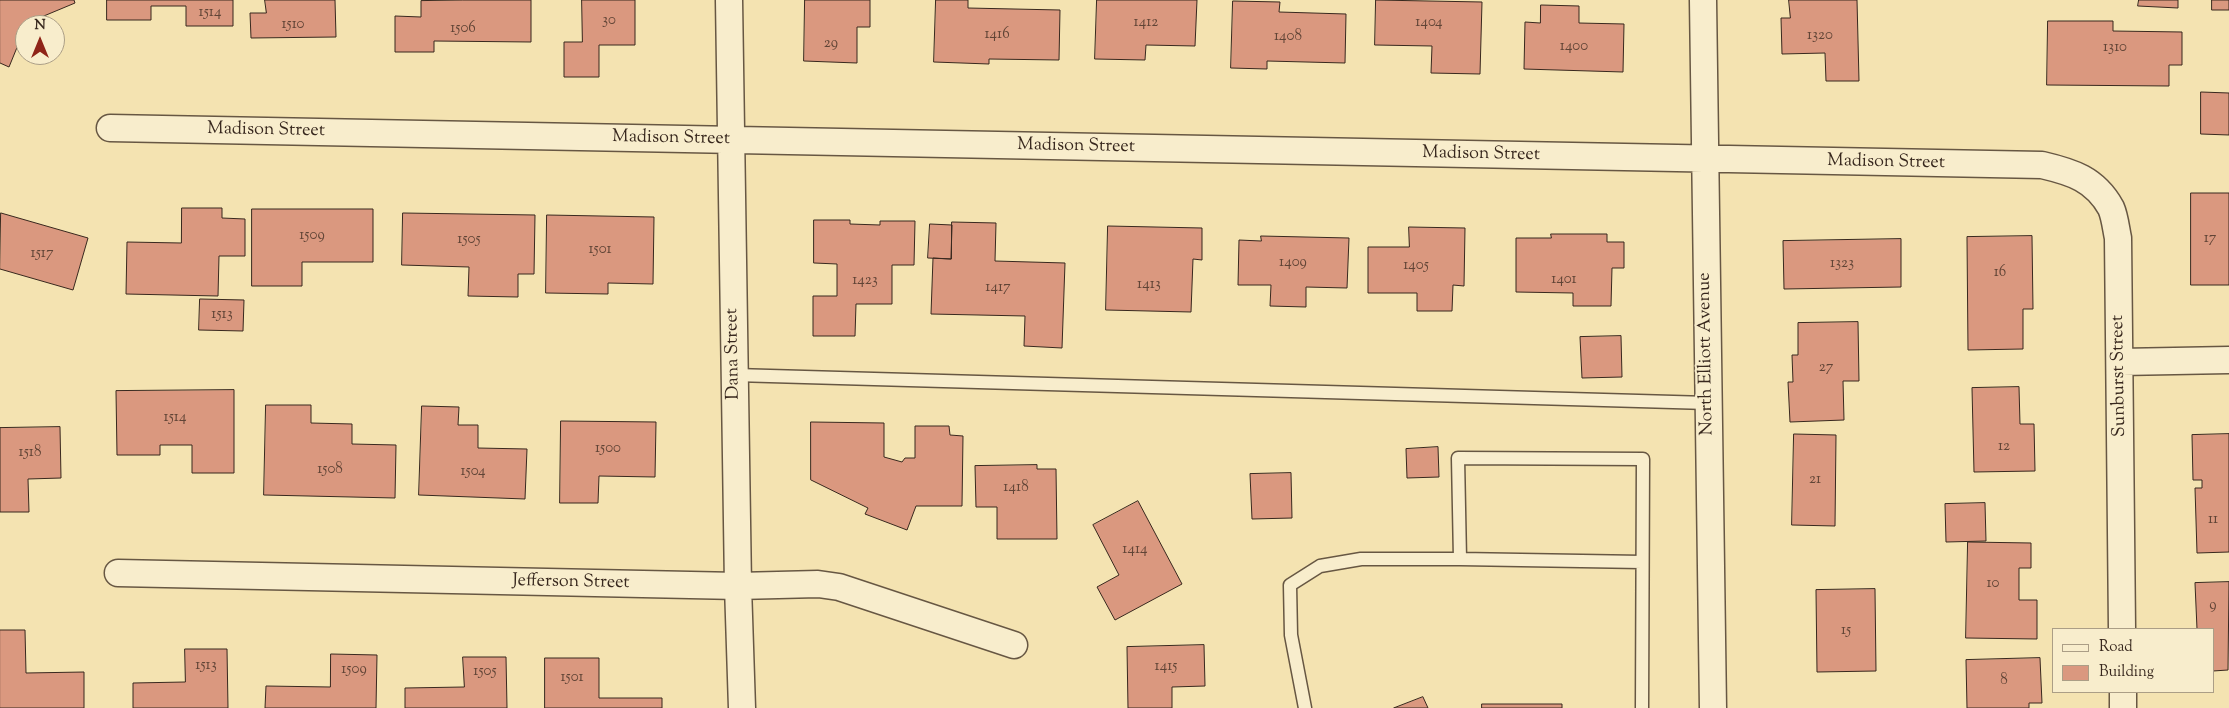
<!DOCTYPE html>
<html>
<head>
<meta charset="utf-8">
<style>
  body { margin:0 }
  #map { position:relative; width:2229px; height:708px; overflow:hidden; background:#f4e3b1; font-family:"Sorts Mill Goudy",serif }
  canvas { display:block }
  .legend { position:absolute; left:2052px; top:628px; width:162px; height:65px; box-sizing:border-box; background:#f8edcc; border:1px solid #ab9e86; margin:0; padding:6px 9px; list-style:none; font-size:15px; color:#38281e }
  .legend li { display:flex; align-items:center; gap:10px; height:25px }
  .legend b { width:25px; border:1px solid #ab9e86 }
  .north { position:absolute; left:15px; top:15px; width:50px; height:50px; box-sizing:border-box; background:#f8edcc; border:1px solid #ab9e86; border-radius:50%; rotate:0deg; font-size:14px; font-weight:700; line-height:20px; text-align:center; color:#38281e }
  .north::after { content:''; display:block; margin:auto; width:18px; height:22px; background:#8f2418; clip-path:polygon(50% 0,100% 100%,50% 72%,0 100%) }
</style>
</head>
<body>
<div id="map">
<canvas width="2229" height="708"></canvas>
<ul class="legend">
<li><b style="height:6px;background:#f8edcc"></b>Road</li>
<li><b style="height:14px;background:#da987f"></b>Building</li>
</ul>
<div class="north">N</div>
</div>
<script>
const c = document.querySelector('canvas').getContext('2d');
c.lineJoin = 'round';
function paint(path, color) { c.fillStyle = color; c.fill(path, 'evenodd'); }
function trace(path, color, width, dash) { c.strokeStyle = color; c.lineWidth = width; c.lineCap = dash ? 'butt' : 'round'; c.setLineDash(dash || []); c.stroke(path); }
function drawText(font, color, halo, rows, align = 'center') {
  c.font = font + ' "Sorts Mill Goudy",serif'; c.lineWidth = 4; c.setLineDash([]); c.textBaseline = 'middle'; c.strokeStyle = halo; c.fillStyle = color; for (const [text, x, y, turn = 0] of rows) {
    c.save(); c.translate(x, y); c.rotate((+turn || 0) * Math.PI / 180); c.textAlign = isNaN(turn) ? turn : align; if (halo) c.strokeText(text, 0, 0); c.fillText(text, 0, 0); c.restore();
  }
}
const building = new Path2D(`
  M0,0H74L75,3L27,23L9,67L0,63Z
  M107,0H233V26H186V6H151V20H107Z
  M265,0H335L336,37L251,38L250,13H266Z
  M463,0H531V42L434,41V52H395V16L421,17V1Z
  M582,0H635V45H599V77H564V42H582Z
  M805,0H870V27H857V63L804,61Z
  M936,0H968V8L1060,10L1059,60L989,59V64L934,62Z
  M1097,0H1197L1195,46L1146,45L1145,60L1095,59Z
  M1376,0L1482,2L1480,74L1431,73L1432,46L1375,45Z
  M1789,0H1857L1859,81H1826L1825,53L1782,54L1781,18H1790Z
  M2139,0H2178V8L2138,6Z
  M2212,0H2229V10H2212Z
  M1233,1L1280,2L1279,12L1346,14L1345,63L1267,61V69L1231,68Z
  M1541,5L1579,6V23L1624,24L1623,72L1524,69L1525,22L1540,23Z
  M2048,21H2113V31L2182,32V65H2169V86L2047,85Z
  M2201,92L2229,93V135L2201,134Z
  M2191,193H2229V285H2191Z
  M182,208H222V218L245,219V256H219L218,296L126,294L127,242L181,243Z
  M252,209H373V262H302V286H252Z
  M1,213L88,238L73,290L0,269Z
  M403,213L535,215L534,274H518V297L468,296L469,267L402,265Z
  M547,215L654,217L653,284L608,283V294L546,293Z
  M814,220H850V224L880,225V221H915L914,265H892V304H856L855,336H813V296H837V264L814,263Z
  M952,222L996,223L995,261L1065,263L1062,348L1024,346L1025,316L931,314L933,258L951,259Z
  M930,224L952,225L951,259L928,258Z
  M1108,226L1202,228V260L1193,259L1191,312L1106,310Z
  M1409,227L1465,228L1464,286L1453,285L1452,311H1417V293H1368V247H1409Z
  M1551,234H1607V242H1624V268H1612L1611,306H1573V293L1516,292V238H1551Z
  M1261,236L1349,238L1347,288L1306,287V307L1270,306L1271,285H1238L1239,240L1261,241Z
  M2032,236L2033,309H2023V349L1968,350L1967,237Z
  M1901,239V287L1784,289L1783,241Z
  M200,299L244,300L243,331L199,330Z
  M1858,322L1859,381H1843L1844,420L1790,422L1788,382H1793L1792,355H1798V323Z
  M1621,336L1622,377L1582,378L1580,337Z
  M2019,387L2020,424H2034L2035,471L1974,472L1972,388Z
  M234,390V473H192V445H160V455H117L116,391Z
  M266,405H311V423L352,424V444L396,445L395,498L264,495Z
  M422,406L459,407L458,425H478V448L527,449L525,499L419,495Z
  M561,421L656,422L655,477L599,476L598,503H560Z
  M811,422L884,423V457L902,462L905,458H915V426H949L950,435L963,436L962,506H916L907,530L865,514L868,508L811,480Z
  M60,427L61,478L28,479L29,512H0V428Z
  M1794,434L1836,435L1835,526L1792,525Z
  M2229,434V552L2197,553L2195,488H2202V480H2193L2192,435Z
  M1438,447L1439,477L1407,478L1406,449Z
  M1037,465V469H1056L1057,539H997V507H976L975,466Z
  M1291,473L1292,518L1252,519L1250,474Z
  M1138,501L1182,584L1115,620L1097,587L1119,575L1093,525Z
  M1985,503L1986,541L1946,542L1945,504Z
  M1968,542L2031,543V568H2019V600H2037V639L1966,638Z
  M2229,582L2228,670L2213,671V629H2197L2195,583Z
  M1875,589L1876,671L1817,672L1816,590Z
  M0,630H25L26,673L84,672V708H0Z
  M1204,645L1205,686L1172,687V708H1128L1127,647Z
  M185,649H227L228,708H133V683L185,682Z
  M331,654L377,655L376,708H265L266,686L330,687Z
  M463,657H506L507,708H405V688L464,687Z
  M545,658H599V698H662V708H545Z
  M2040,658L2042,703H2029V708H1967L1966,660Z
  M1423,697L1428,708H1394Z
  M1482,704H1562V708H1482Z`);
paint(building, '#da987f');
trace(building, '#38281e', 1);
const service = new Path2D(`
  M735,375L1708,403
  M1460,559L1642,562
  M1305,708L1291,635L1290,585L1320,566L1361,559H1460L1458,458L1643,459L1642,708`);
const minor = new Path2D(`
  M729,0L738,586L742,708
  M1703,0L1713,708
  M110,128L2042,165C2072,172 2095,179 2111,208C2115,217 2116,229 2118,238L2122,629
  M2120,362L2229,360
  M118,573L738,586L818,584L839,587L1014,645
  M2123,692V708`);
trace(service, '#675743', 15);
trace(minor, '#675743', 29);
trace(service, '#f8edcc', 12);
trace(minor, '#f8edcc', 26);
drawText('15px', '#604436', null, [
  ["1514",210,13],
  ["30",609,21],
  ["1412",1146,23],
  ["1404",1429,23],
  ["1510",293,25],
  ["1506",463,29],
  ["1416",997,35],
  ["1320",1820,36],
  ["1408",1288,37],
  ["29",831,44],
  ["1400",1574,47],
  ["1310",2115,48],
  ["1509",312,236],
  ["17",2210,239],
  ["1505",469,240],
  ["1501",600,250],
  ["1517",42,254],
  ["1409",1293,263],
  ["1323",1842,264],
  ["1405",1416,266],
  ["16",2000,273],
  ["1401",1564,280],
  ["1423",865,281],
  ["1413",1149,285],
  ["1417",998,288],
  ["1513",222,315],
  ["27",1826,368],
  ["1514",175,418],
  ["12",2004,447],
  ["1500",608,449],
  ["1518",30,453],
  ["1508",330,470],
  ["1504",473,472],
  ["21",1815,480],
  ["1418",1016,488],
  ["11",2213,520],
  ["1414",1135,550],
  ["10",1993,584],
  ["9",2213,606],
  ["15",1846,631],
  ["1513",206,666],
  ["1415",1166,667],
  ["1509",354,670],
  ["1505",485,672],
  ["1501",572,678],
  ["8",2004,681]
]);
drawText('18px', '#38281e', '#f8edcc', [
  ["Madison Street",266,131,1],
  ["Madison Street",671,139,1],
  ["Madison Street",1076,147,1],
  ["Madison Street",1481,155,1],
  ["Madison Street",1886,163,1],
  ["Dana Street",734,354,-91],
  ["North Elliott Avenue",1707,354,-91],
  ["Sunburst Street",2120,376,-91],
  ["Jefferson Street",571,583,1]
]);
</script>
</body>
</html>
